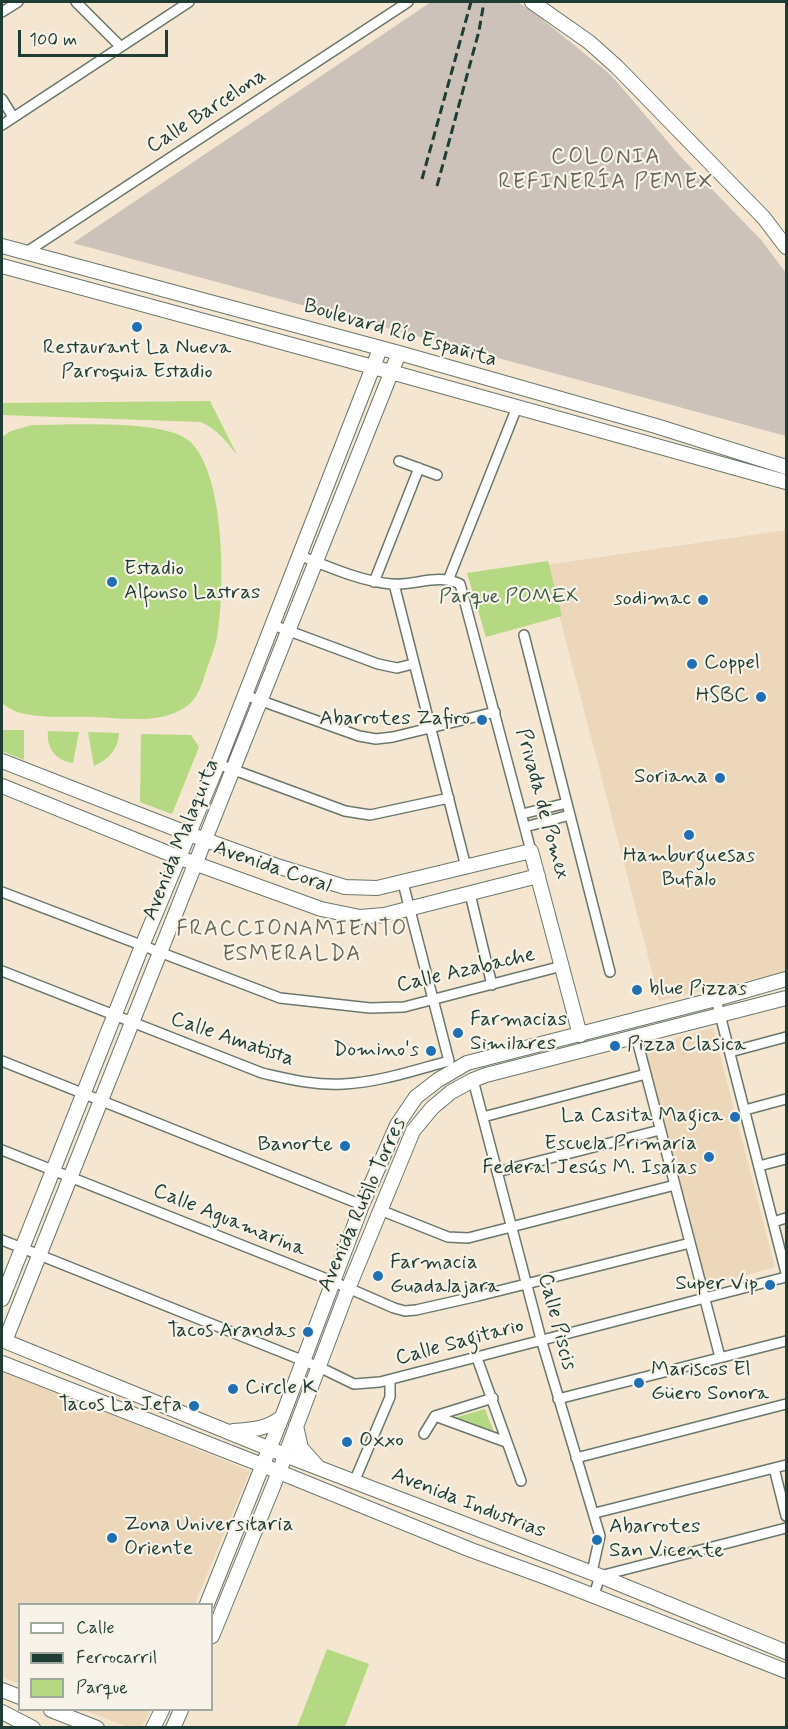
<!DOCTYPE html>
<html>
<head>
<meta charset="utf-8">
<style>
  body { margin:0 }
  #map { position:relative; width:788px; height:1729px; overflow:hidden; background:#f4e6d0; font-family:Mynerve,sans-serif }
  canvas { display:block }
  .frame { position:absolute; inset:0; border:3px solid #1f3d34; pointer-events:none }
  .legend { position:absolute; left:18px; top:1603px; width:195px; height:108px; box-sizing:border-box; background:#f7f3e8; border:2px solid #a1aaa0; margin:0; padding:8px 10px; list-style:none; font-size:18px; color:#1f3d34 }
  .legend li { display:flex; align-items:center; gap:12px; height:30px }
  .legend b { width:30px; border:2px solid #a1aaa0 }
  .scale { position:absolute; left:18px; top:30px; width:150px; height:27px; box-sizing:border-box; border:3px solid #1f3d34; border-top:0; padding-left:8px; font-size:18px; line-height:21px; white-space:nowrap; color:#1f3d34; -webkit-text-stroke:4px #f7f3e8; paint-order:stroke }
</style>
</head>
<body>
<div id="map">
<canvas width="788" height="1729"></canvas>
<div class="frame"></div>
<ul class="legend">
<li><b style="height:8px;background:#fff"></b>Calle</li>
<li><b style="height:8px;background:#1f3d34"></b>Ferrocarril</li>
<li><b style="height:16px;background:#b5d982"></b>Parque</li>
</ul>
<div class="scale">100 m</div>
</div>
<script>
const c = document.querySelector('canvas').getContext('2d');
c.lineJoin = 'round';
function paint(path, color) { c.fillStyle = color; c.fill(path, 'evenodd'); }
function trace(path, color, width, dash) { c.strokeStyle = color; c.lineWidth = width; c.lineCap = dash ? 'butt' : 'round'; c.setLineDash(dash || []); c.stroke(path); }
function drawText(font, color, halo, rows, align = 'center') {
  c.font = font + ' Mynerve,sans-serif'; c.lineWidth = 4.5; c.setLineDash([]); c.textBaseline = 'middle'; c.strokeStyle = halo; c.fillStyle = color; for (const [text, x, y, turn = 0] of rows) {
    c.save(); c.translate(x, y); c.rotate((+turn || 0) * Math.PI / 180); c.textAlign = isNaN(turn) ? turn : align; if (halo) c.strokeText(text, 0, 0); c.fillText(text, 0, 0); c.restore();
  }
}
paint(new Path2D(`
  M786,530V972L659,1001L644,940L546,565Z
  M713,1028L775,1267L703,1288L644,1046Z
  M2,1370L250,1471L195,1604H20L19,1684L2,1677Z
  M83,1710H151L141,1728L128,1727Z`), '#edd7bb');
paint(new Path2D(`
  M431,2H517L532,11L611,75L680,156L762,241L786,273V436L73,243Z`), '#ccc2b9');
paint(new Path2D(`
  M210,401L237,455C226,441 218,430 201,422L2,415V403Z
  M32,425C67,425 162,419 188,440C226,470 225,593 217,637C215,648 210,660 206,671C202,684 198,698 187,706C161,725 124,718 94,717C70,716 41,719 17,712C12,710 6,706 2,703V437L11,431Z
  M548,561L562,616L486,637L467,573Z
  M2,730H24V760L2,751Z
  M48,731L79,732L73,763C56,761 46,748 48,731Z
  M88,732L119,733C118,750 109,759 94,766Z
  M141,734L191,735L199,747L172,814L140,802Z
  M485,1409L494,1432L454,1418Z
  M327,1649L369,1664L345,1727H297Z`), '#b5d982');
const street = new Path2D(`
  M76,2L120,46
  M2,12L18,2
  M2,99L13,117
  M2,125L189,2
  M25,253L408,2
  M399,461L437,475
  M301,556C329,567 360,581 391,584C415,586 437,573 460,584L531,851
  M449,578L517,407
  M374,582L419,468
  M394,584L466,867
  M273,625L378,664L397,668L413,664
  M524,635L610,972
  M245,695L359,736L376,739L393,737L495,712
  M218,764L345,811L370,815L449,798
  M522,814L567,803
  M525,827L570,815
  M403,883L449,1061
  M2,892L280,998L370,1008L404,1007L562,966
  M470,894L492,985
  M2,971L262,1073C289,1079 316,1086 344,1084C380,1082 415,1070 449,1061
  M716,999L786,1273
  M636,1036L720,1357
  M730,1052L786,1037
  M2,1061L362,1205
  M473,1080L541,1339L600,1536L592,1572
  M745,1110L786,1099
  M483,1117L646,1074
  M2,1150L332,1281L394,1308L405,1311L416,1310L478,1296L690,1243
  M759,1166L786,1159
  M497,1172L660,1130
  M380,1210L448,1237L468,1238L675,1185
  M773,1222L786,1218
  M2,1240L319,1367L354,1384L380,1382L786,1277
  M477,1358L521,1481
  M493,1398L435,1416L506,1442
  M558,1399L786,1341
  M424,1434L435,1416
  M576,1458L786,1404
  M774,1468L786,1516
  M354,1482L390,1397V1380
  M595,1513L786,1465
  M594,1595L600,1576L786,1528`);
const secondary = new Path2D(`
  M532,2L589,42L617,67L764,218L786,247
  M2,246L399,353L656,426L786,467
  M2,266L373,367L786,482
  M2,761L189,834L280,867L345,887L377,888L531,851L580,1035
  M2,786L180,858L321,909L360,917L384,915L538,876
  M2,1299L142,946L218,764L380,349
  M2,1340L285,1455L600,1576L786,1652
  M5,1341L399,353
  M2,1363L262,1465L471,1550L548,1578L786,1671
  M296,1426L301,1448L317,1466
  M233,1431C252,1430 267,1429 282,1417
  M207,1604L282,1417L362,1205L397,1125L416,1097L438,1080L467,1063L716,999L786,979
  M212,1636L279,1472L348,1289L413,1131L432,1108L451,1092L473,1080L486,1075L786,998
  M2,1690L20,1697
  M51,1710L97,1728
  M2,1712L33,1728
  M153,1728L162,1710
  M173,1728L181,1710`);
trace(street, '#6a786b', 12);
trace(secondary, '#6a786b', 16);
trace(street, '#fff', 9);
trace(secondary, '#fff', 14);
trace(new Path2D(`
  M422,179L471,2
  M437,186L479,31L484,2`), '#1f3d34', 3, [9, 4.5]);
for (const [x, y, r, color] of [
  [137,327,6,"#1f6fb2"],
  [112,582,6,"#1f6fb2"],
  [703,600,6,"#1f6fb2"],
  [692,664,6,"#1f6fb2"],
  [761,697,6,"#1f6fb2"],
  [482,720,6,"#1f6fb2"],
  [720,778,6,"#1f6fb2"],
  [689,835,6,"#1f6fb2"],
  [637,990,6,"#1f6fb2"],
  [458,1033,6,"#1f6fb2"],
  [615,1046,6,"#1f6fb2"],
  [431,1051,6,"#1f6fb2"],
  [735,1117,6,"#1f6fb2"],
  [345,1146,6,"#1f6fb2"],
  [709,1157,6,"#1f6fb2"],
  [378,1276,6,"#1f6fb2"],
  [770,1285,6,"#1f6fb2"],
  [308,1332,6,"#1f6fb2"],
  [639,1383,6,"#1f6fb2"],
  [233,1389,6,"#1f6fb2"],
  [194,1406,6,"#1f6fb2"],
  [347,1442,6,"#1f6fb2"],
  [112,1538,6,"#1f6fb2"],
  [597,1540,6,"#1f6fb2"]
]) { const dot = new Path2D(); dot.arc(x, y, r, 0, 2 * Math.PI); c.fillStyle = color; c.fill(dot); trace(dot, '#f7f3e8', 2); }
drawText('21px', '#1f3d34', '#f7f3e8', [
  ["Calle Barcelona",207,112,-33],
  ["Boulevard Río Españita",400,334,16],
  ["Privada de Pomex",541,804,75],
  ["Avenida Malaquita",182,840,-68],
  ["Avenida Coral",272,868,19],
  ["Calle Azabache",466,971,-13],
  ["Calle Amatista",232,1040,19],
  ["Avenida Rutilo Torres",363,1205,-66],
  ["Calle Aguamarina",229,1221,22],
  ["Calle Piscis",556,1322,75],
  ["Calle Sagitario",460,1343,-15],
  ["Avenida Industrias",468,1504,21]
]);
drawText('21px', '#1f3d34', '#f7f3e8', [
  ["Restaurant La Nueva",137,349,"center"],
  ["Parroquia Estadio",137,373,"center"],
  ["Estadio",124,570],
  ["Alfonso Lastras",124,594],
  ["sodimac",691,600,"right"],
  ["Coppel",704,664],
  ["HSBC",749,697,"right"],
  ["Abarrotes Zafiro",470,720,"right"],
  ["Soriana",708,778,"right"],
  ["Hamburguesas",689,857,"center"],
  ["Bufalo",689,881,"center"],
  ["blue Pizzas",649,990],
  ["Farmacias",470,1021],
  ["Similares",470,1045],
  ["Pizza Clasica",627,1046],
  ["Domino's",419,1051,"right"],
  ["La Casita Magica",723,1117,"right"],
  ["Escuela Primaria",697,1145,"right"],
  ["Federal Jesús M. Isaías",697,1169,"right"],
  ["Banorte",333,1146,"right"],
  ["Farmacia",390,1264],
  ["Guadalajara",390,1288],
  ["Super Vip",758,1285,"right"],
  ["Tacos Arandas",296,1332,"right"],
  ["Mariscos El",651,1371],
  ["Güero Sonora",651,1395],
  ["Circle K",245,1389],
  ["Tacos La Jefa",182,1406,"right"],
  ["Oxxo",359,1442],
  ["Zona Universitaria",124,1526],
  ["Oriente",124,1550],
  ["Abarrotes",609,1528],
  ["San Vicente",609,1552]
], 'left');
drawText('21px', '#3d5c44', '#f7f3e8', [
  ["Parque POMEX",509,598]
]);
c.letterSpacing = '1.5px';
drawText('22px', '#676757', '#f7f3e8', [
  ["COLONIA",606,158],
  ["REFINERÍA PEMEX",606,183],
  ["FRACCIONAMIENTO",292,930],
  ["ESMERALDA",292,955]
]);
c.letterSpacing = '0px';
</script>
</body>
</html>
